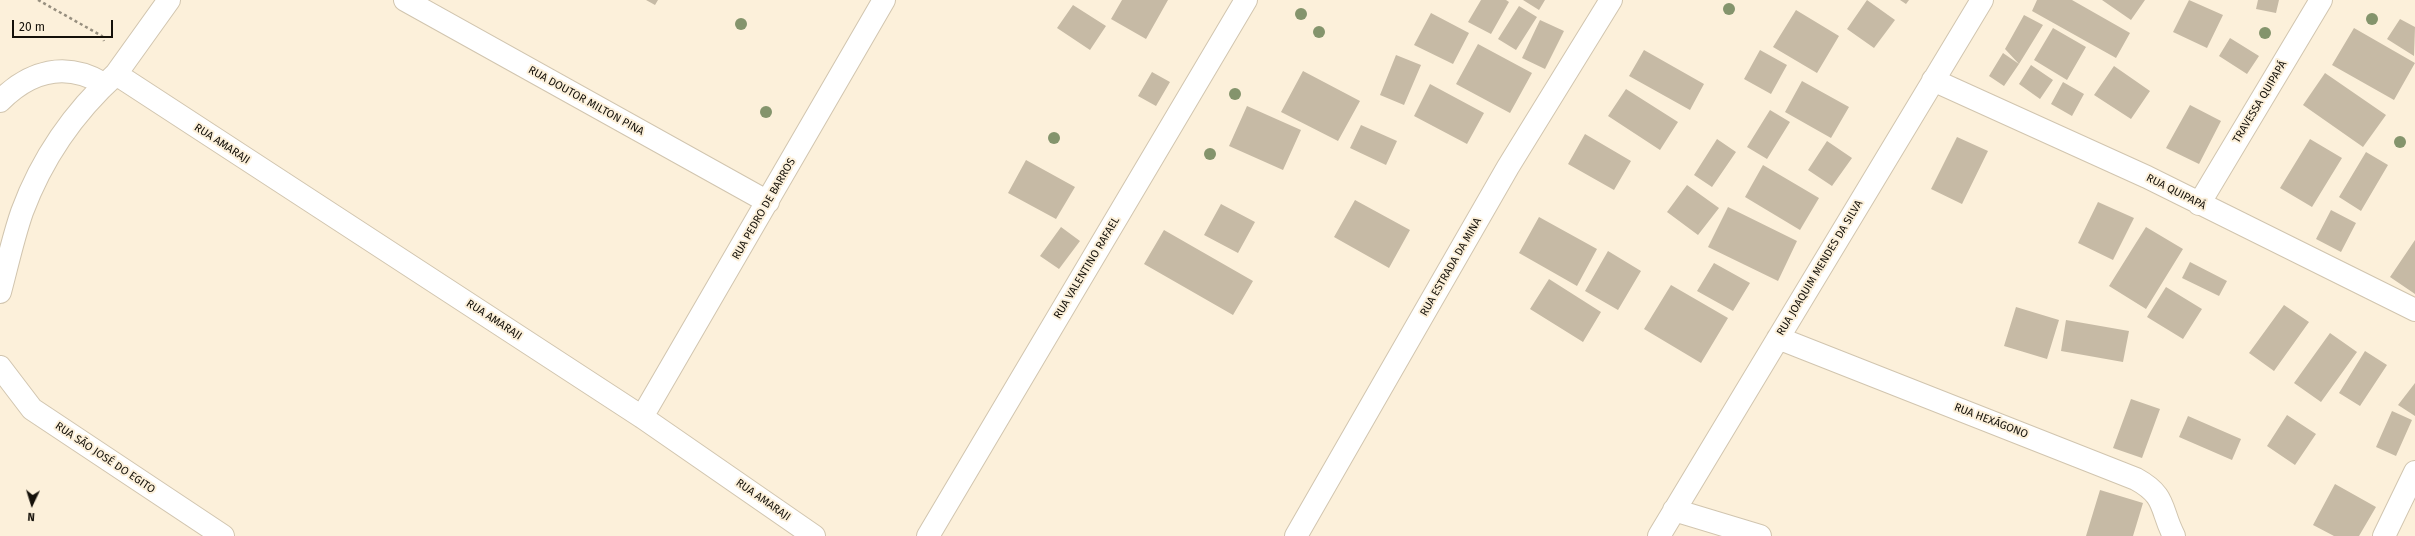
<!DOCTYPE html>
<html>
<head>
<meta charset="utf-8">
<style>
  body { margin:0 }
  #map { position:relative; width:2415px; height:536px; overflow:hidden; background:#fcf0da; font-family:"Fira Sans",sans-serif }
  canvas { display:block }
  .north { position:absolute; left:12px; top:484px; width:40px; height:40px; -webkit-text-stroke:3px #fcf0da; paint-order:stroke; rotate:184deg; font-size:11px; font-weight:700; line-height:16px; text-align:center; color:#141009 }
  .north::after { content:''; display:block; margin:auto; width:14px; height:18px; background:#141009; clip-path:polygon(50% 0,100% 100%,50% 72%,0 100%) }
  .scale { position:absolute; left:12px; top:20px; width:101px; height:18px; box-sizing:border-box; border:2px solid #141009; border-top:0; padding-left:5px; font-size:12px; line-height:14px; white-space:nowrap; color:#141009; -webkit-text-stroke:3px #fcf0da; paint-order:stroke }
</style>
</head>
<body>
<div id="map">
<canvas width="2415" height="536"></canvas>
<div class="north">N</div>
<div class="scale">20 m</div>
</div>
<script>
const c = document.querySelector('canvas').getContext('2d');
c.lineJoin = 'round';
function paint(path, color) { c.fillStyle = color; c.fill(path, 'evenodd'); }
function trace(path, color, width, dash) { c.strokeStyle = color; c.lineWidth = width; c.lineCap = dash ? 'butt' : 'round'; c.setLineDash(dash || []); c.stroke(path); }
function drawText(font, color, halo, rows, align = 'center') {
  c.font = font + ' "Fira Sans",sans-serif'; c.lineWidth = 4; c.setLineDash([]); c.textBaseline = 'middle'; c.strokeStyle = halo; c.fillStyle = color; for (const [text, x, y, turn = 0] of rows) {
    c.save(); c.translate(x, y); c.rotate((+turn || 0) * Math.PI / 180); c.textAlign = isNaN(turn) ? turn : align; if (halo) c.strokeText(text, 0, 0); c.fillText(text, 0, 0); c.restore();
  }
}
paint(new Path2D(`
  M646,0H658L655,5Z
  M1122,0H1168L1146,39L1111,19Z
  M1481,0H1506L1509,2L1491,34L1468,22Z
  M1523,0H1545L1539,10Z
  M1867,0L1895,20L1874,48L1847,29Z
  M1900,0H1909L1906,4Z
  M2037,0H2072L2130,33L2116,58L2032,11Z
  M2102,0H2145L2131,20Z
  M2189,0L2223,15L2207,48L2173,32Z
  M2258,0H2279L2276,13L2256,9Z
  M1073,5L1106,26L1090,50L1057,28Z
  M1519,6L1537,17L1516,50L1498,39Z
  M1796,10L1839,36L1817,73L1773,47Z
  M1431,13L1469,33L1453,64L1414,45Z
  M2024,15L2043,25L2019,64L2005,49Z
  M2400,19L2415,27L2414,56L2387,39Z
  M1540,20L1564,31L1545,69L1522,58Z
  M2053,28L2086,47L2067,80L2034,60Z
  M2354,28L2415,63L2394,100L2332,65Z
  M2230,38L2259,56L2247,74L2219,56Z
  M1478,44L1532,73L1510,113L1456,84Z
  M1644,50L1704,84L1690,110L1629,76Z
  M1760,50L1787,65L1771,94L1744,79Z
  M2003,53L2019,64L2004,86L1989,76Z
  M1396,55L1421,65L1404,105L1380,95Z
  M2031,65L2053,80L2040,99L2019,84Z
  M2114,66L2150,91L2131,119L2094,95Z
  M1303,71L1360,101L1338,141L1281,112Z
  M1152,72L1170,82L1156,106L1138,96Z
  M2325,73L2386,115L2363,147L2303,105Z
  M1802,81L1849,107L1831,138L1785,112Z
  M2063,82L2084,94L2072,116L2051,104Z
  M1430,84L1484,113L1467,144L1414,116Z
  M1626,89L1678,122L1660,150L1608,116Z
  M2190,105L2221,121L2199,164L2166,148Z
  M1247,106L1301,130L1283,170L1229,146Z
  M1770,110L1790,122L1767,159L1747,147Z
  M1361,125L1397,141L1386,165L1350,148Z
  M1585,134L1631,161L1614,190L1568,164Z
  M1957,137L1988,151L1962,204L1931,189Z
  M1717,139L1736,152L1712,187L1694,175Z
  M2310,139L2342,158L2312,207L2280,188Z
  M1827,141L1852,158L1832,186L1808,170Z
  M2366,152L2388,165L2361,211L2339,197Z
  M1026,160L1075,187L1056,219L1008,193Z
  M1763,165L1819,198L1800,230L1745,197Z
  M1687,185L1719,208L1698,235L1667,212Z
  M1355,200L1410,230L1389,268L1334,237Z
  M2098,202L2134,218L2113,260L2078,243Z
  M1221,204L1255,222L1238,253L1204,235Z
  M1728,207L1797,241L1778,281L1708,247Z
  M2331,210L2356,223L2341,252L2316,239Z
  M1539,217L1597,249L1577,286L1519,253Z
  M1061,227L1080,241L1059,269L1040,256Z
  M2146,227L2183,249L2146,309L2109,286Z
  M1164,230L1253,281L1233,315L1144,264Z
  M2415,240V294L2390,277Z
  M1608,251L1641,271L1618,310L1585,291Z
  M2190,262L2227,281L2219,296L2182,278Z
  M1714,263L1750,283L1733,311L1697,291Z
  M1549,279L1601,312L1583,342L1530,309Z
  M1671,285L1728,318L1701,363L1644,329Z
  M2166,287L2202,309L2183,339L2147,317Z
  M2284,305L2309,322L2274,371L2249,353Z
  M2016,307L2059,320L2047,359L2004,346Z
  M2066,320L2129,331L2123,362L2061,351Z
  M2330,333L2357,352L2321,402L2294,383Z
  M2365,351L2387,365L2360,406L2339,393Z
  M2415,383V416L2398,405Z
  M2131,399L2160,409L2142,458L2113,448Z
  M2392,411L2412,420L2396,456L2376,447Z
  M2287,415L2316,434L2295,465L2267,446Z
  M2188,416L2241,439L2232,460L2179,437Z
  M2335,484L2376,507L2359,536H2334L2313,525Z
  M2100,490L2143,503L2133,536H2086Z`), '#c6baa5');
const street = new Path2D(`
  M169,0L116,74L642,417L814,536
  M405,0L768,202
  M1933,80L2147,177L2415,310
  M0,101C30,71 66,61 104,84
  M2199,204L2321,0
  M0,292C7,266 13,238 22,212C42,158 74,112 116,74
  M1778,338L2136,479C2167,496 2160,509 2174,536
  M0,367L32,409L223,536
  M642,417L884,0
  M1674,510L1760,536
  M928,536L1246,0
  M1296,536L1508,167L1611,0
  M1659,536L1982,0
  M2384,536L2415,472`);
trace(street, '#d1c5af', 24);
trace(new Path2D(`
  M38,0L102,36L104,41`), '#978f7f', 2.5, [3, 3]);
trace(street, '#fff', 22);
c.fillStyle = '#84946c';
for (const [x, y] of [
  [1729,9],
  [1301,14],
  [2372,19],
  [741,24],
  [1319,32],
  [2265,33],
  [1235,94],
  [766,112],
  [1054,138],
  [2400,142],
  [1210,154]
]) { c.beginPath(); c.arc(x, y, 6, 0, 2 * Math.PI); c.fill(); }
drawText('11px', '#141009', '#fcf0da', [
  ["RUA DOUTOR MILTON PINA",586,101,29],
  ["TRAVESSA QUIPAPÁ",2260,102,-59],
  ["RUA AMARAJI",222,144,33],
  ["RUA QUIPAPÁ",2176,192,27],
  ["RUA PEDRO DE BARROS",764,209,-60],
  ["RUA ESTRADA DA MINA",1451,267,-60],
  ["RUA VALENTINO RAFAEL",1087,268,-59],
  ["RUA JOAQUIM MENDES DA SILVA",1820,268,-59],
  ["RUA AMARAJI",494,320,33],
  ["RUA HEXÁGONO",1991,421,21],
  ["RUA SÃO JOSÉ DO EGITO",105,458,34],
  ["RUA AMARAJI",763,500,35]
]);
</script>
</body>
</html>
